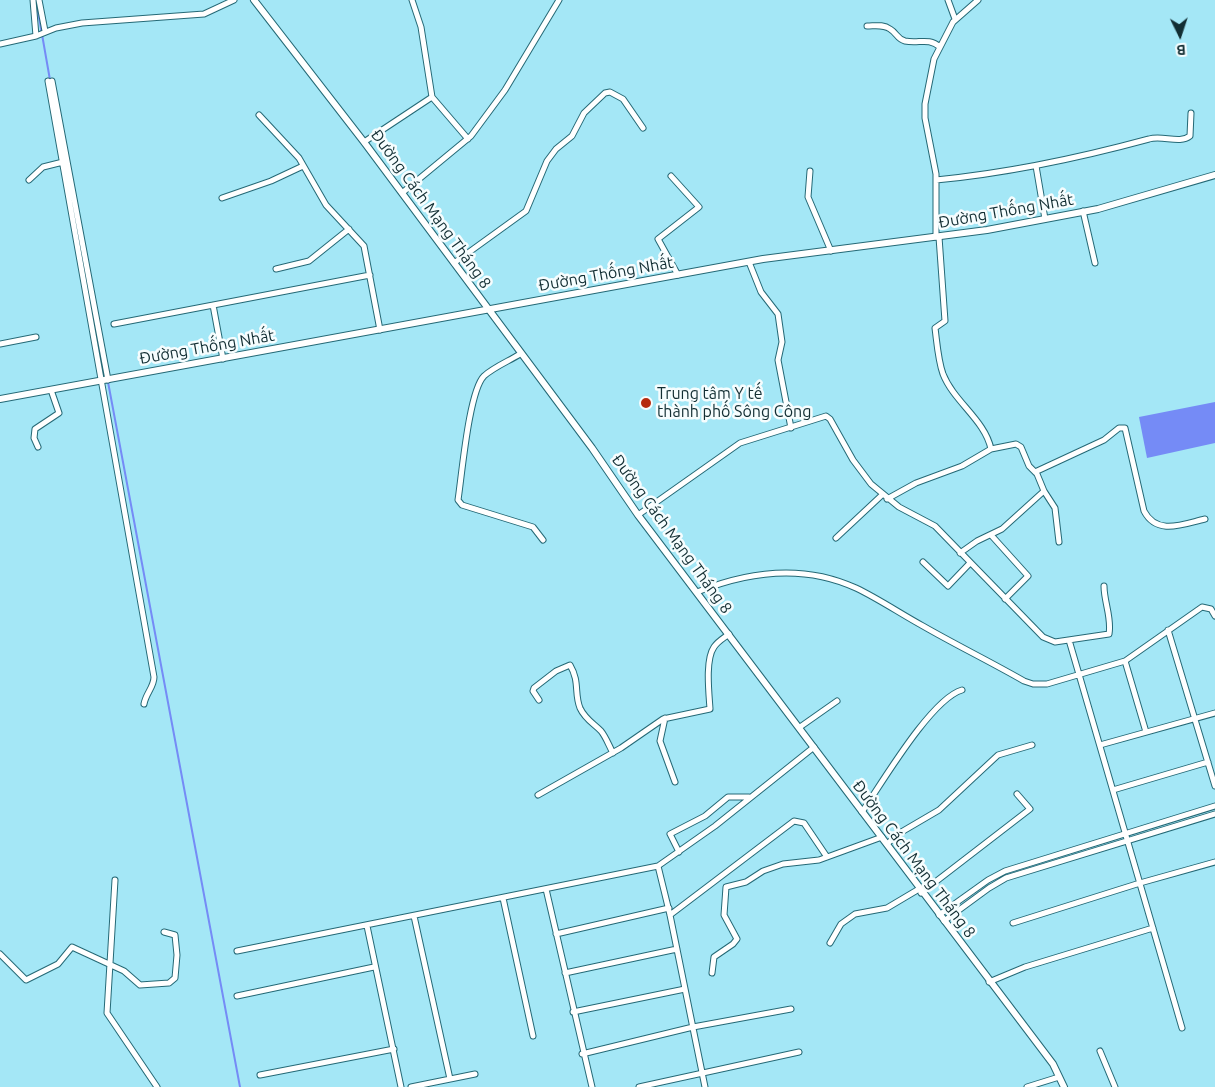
<!DOCTYPE html>
<html>
<head>
<meta charset="utf-8">
<style>
  body { margin:0 }
  #map { position:relative; width:1215px; height:1087px; overflow:hidden; background:#a4e7f6; font-family:Ubuntu,sans-serif }
  canvas { display:block }
  .north { position:absolute; left:1155px; top:10px; width:50px; height:50px; -webkit-text-stroke:4px #f6fdfe; paint-order:stroke; rotate:176deg; font-size:14px; font-weight:700; line-height:20px; text-align:center; color:#122e33 }
  .north::after { content:''; display:block; margin:auto; width:18px; height:22px; background:#122e33; clip-path:polygon(50% 0,100% 100%,50% 72%,0 100%) }
</style>
</head>
<body>
<div id="map">
<canvas width="1215" height="1087"></canvas>
<div class="north">B</div>
</div>
<script>
const c = document.querySelector('canvas').getContext('2d');
c.lineJoin = 'round';
function paint(path, color) { c.fillStyle = color; c.fill(path, 'evenodd'); }
function trace(path, color, width, dash) { c.strokeStyle = color; c.lineWidth = width; c.lineCap = dash ? 'butt' : 'round'; c.setLineDash(dash || []); c.stroke(path); }
function drawText(font, color, halo, rows, align = 'center') {
  c.font = font + ' Ubuntu,sans-serif'; c.lineWidth = 5; c.setLineDash([]); c.textBaseline = 'middle'; c.strokeStyle = halo; c.fillStyle = color; for (const [text, x, y, turn = 0] of rows) {
    c.save(); c.translate(x, y); c.rotate((+turn || 0) * Math.PI / 180); c.textAlign = isNaN(turn) ? turn : align; if (halo) c.strokeText(text, 0, 0); c.fillText(text, 0, 0); c.restore();
  }
}
paint(new Path2D(`
  M1215,402V443L1147,458L1139,417Z`), '#758bf6');
trace(new Path2D(`
  M36,0L50,80
  M108,382L240,1087`), '#758bf6', 2);
const minor = new Path2D(`
  M33,0L36,36
  M39,0L45,31
  M412,0L421,27L432,97L468,139
  M948,0L955,19
  M867,26C875,26 883,24 890,29C897,33 897,39 905,41C919,44 928,37 940,47
  M0,44L36,36L56,28L82,23L204,14L234,0
  M48,81L154,677C154,687 146,693 144,704
  M52,81L108,380
  M259,115L299,158L326,205L364,246L380,330
  M364,142L432,97
  M1036,166L1045,219
  M810,171L808,197L831,251
  M671,176L699,207L658,239L678,275
  M29,180L43,167L63,162
  M936,180C1009,173 1079,158 1149,139C1162,135 1180,144 1190,136L1191,113
  M402,193L471,136L505,90L559,0
  M222,198L271,181L303,166
  M1083,211L1095,263
  M936,237V174L925,118V104L934,59L953,22L978,0
  M939,237L945,321L935,328C937,343 938,360 943,374C954,402 985,420 991,449
  M749,262L761,292L778,314L782,342L778,360L791,428
  M454,263L526,211L547,161L556,149L572,136L584,113L605,93L610,92L623,99L643,128
  M276,269L309,261L349,229
  M213,305L223,359
  M114,324L370,275
  M0,344L36,337
  M520,354C509,361 494,367 484,376C469,391 462,474 458,500L462,505L533,527L543,540
  M38,447L34,438L35,429L59,413L51,390
  M1035,472L1104,440L1119,428H1125L1144,511C1157,536 1183,524 1205,519
  M887,499L916,483L962,466L991,449L1016,444L1021,447L1029,466L1037,474L1044,491L1055,508L1059,542
  M638,515L740,443L826,416L830,419L853,460L871,484L899,507L935,526L1043,637L1055,642L1109,634C1112,618 1104,602 1104,586
  M991,535L1028,576L1005,599
  M836,538L882,495
  M960,553L977,541L1002,529L1044,491
  M923,562L948,586L970,563
  M697,592C749,571 804,564 856,588C879,599 901,614 923,626C956,645 991,662 1024,681L1033,684H1047L1125,661L1202,607L1211,609L1215,616
  M1168,630L1215,786
  M1069,640L1182,1028
  M1125,661L1146,732
  M539,700L533,691L534,688L556,671L570,665C580,682 574,693 580,708C585,719 593,723 601,731C606,737 609,746 613,753
  M665,718L660,741L675,782
  M800,727L837,701
  M1100,745L1215,713
  M1113,790L1208,762
  M538,795L621,748L663,719L710,709C709,693 705,660 714,647C718,641 724,638 729,634
  M862,812C882,783 931,699 962,690
  M887,844L898,834L939,810L998,755L1032,745
  M679,852L670,834L705,816L728,797H749
  M658,866L670,915L705,1087
  M115,880L107,1013L157,1087
  M546,889L592,1087
  M921,893L1030,809L1017,794
  M503,898L533,1036
  M670,915L794,821L804,823L827,857
  M939,915L988,880L1005,871L1215,806
  M414,916L450,1079
  M944,921L989,888L1006,878L1215,814
  M1013,923L1140,883L1215,862
  M367,926L401,1087
  M556,934L669,908
  M830,943L841,924L855,914L887,908L919,889
  M237,951L658,866L715,826L814,747
  M0,954L26,980L58,964L72,947L124,971L140,985L169,983L175,978L177,955L175,935L164,932
  M565,973L677,949
  M712,973L714,957L733,944L737,939L724,915L726,887L746,882L763,871L783,864L819,860L882,837
  M989,982L1025,967L1153,928
  M237,996L374,967
  M573,1012L685,989
  M1100,1051L1115,1087
  M582,1054L693,1027L791,1009
  M260,1075L394,1049
  M411,1087L475,1074
  M639,1087L799,1052
  M1027,1087L1059,1077`);
const tertiary = new Path2D(`
  M254,0L364,142L592,448L638,515L1053,1064L1064,1087
  M0,399L763,259L987,230L1098,209L1215,175`);
trace(minor, '#256976', 7);
trace(tertiary, '#256976', 8);
trace(minor, '#fff', 5);
trace(tertiary, '#fff', 6);
for (const [x, y, r, color] of [
  [646,403,6,"#b62b0e"]
]) { const dot = new Path2D(); dot.arc(x, y, r, 0, 2 * Math.PI); c.fillStyle = color; c.fill(dot); trace(dot, '#f6fdfe', 2); }
drawText('16px', '#122e33', '#f6fdfe', [
  ["Đường Cách Mạng Tháng 8",431,209,54],
  ["Đường Thống Nhất",1006,211,-10],
  ["Đường Thống Nhất",606,274,-10],
  ["Đường Thống Nhất",207,347,-10],
  ["Đường Cách Mạng Tháng 8",672,534,54],
  ["Đường Cách Mạng Tháng 8",914,859,53]
]);
drawText('16px', '#122e33', '#f6fdfe', [
  ["Trung tâm Y tế",657,394],
  ["thành phố Sông Công",657,412]
], 'left');
</script>
</body>
</html>
